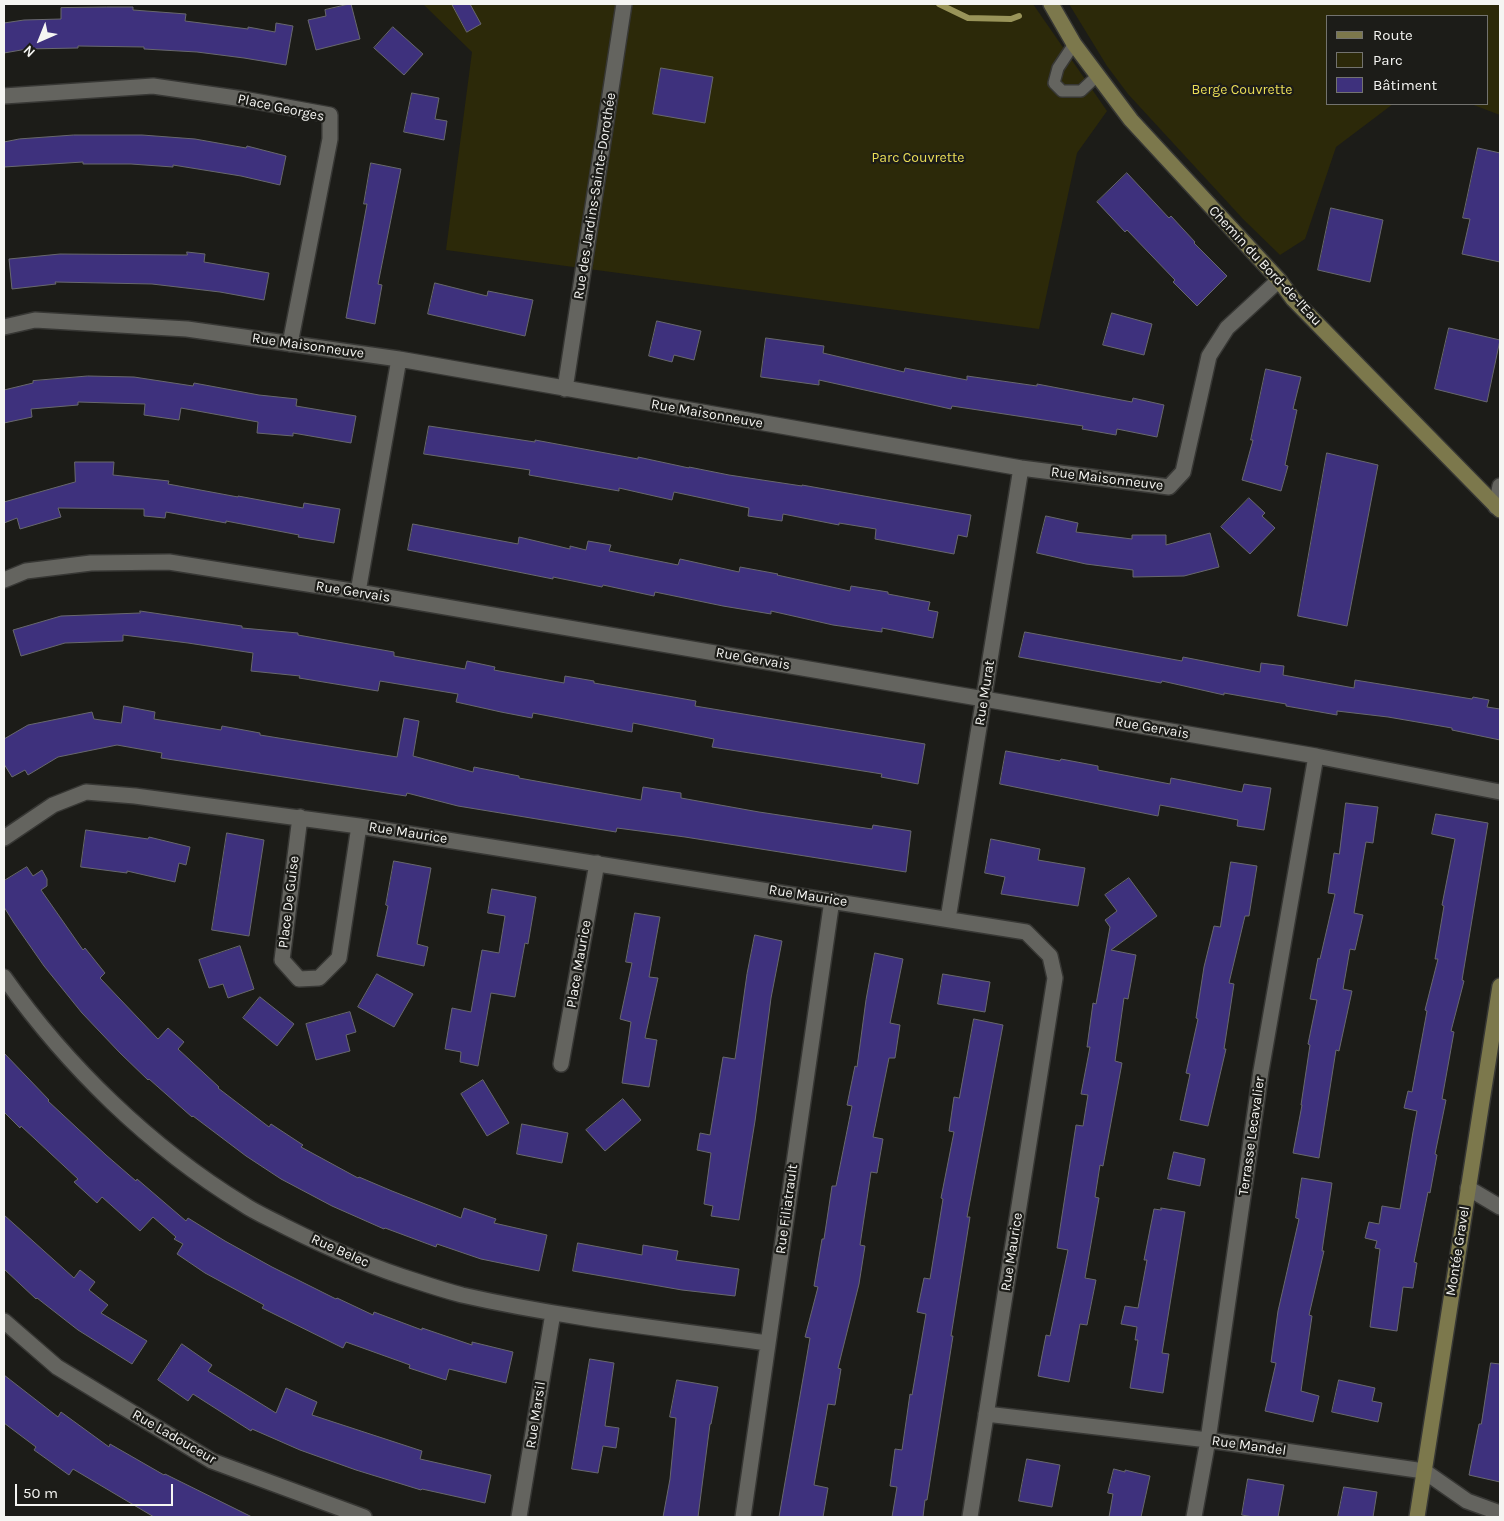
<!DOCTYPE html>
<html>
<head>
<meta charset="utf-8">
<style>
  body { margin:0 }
  #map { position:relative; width:1504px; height:1521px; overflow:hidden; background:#1c1c18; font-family:Karla,sans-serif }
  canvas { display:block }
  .frame { position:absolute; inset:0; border:5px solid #f5f5f2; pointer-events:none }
  .legend { position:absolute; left:1326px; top:15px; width:162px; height:90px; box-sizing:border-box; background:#1c1c18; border:1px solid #73736f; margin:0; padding:6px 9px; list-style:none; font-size:15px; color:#f5f5f2 }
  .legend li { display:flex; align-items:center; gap:10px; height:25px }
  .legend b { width:25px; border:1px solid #73736f }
  .north { position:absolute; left:15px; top:15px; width:50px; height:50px; -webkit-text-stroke:4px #1c1c18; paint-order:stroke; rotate:224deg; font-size:14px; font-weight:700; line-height:20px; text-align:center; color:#f5f5f2 }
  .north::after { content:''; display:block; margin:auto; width:18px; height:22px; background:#f5f5f2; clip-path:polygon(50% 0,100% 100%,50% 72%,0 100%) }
  .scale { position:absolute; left:15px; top:1484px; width:158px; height:22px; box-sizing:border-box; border:2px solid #f5f5f2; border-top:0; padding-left:6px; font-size:15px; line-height:18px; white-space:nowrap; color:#f5f5f2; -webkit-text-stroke:4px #1c1c18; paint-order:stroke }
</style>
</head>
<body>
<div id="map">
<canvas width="1504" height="1521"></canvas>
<div class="frame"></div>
<ul class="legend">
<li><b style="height:6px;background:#7c784c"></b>Route</li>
<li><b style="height:14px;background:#2c2909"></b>Parc</li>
<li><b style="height:14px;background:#3e317d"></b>Bâtiment</li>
</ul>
<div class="north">N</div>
<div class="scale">50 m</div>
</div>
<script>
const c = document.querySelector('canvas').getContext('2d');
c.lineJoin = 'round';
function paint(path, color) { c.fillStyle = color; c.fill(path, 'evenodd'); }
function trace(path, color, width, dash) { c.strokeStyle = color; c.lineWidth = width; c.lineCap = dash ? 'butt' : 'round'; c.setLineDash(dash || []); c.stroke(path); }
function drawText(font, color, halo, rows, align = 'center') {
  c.font = font + ' Karla,sans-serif'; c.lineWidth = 4.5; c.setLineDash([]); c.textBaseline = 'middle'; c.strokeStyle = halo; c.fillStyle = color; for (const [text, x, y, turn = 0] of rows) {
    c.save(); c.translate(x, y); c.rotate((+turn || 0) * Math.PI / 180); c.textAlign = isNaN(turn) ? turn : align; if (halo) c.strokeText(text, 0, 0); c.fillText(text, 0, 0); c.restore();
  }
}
paint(new Path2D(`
  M423,4H1033L1107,111L1077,153L1039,329L446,250L472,52Z
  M1069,4H1500V115L1471,104H1488V16H1328V104H1393L1336,147L1305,239L1280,255L1243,219L1128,94L1107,66Z`), '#2c2909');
trace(new Path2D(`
  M939,4L968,18L1011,19L1019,16`), '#999459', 6);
const building = new Path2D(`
  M351,4L360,39L316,50L308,20L326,16L325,10Z
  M452,4H470L481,24L467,32Z
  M107,7H133V10L186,14L185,21L248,29V27L275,32L276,23L293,26L286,65L244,58L197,52L144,49V47L78,46V48L27,49L4,53V23L24,20L61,19V8Z
  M393,27L423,54L404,75L374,48Z
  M661,68L713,77L705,123L653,114Z
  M412,93L439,98L435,119L447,121L444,140L404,132Z
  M74,135H142L195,139L246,148L247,146L286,156L280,185L241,176L173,165V167L131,164H83V162L4,167V142L19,139Z
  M1478,148L1500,153V262L1462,254L1470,219L1463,218Z
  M371,163L401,169L378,284L382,285L375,324L346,318L367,204H364Z
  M1127,173L1169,218L1171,216L1195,242L1194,243L1227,276L1197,306L1173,282L1175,280L1127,230L1125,232L1097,202Z
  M1331,208L1383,220L1370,282L1318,270Z
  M187,252L205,254L204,262L269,273L264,300L220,292L152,284L55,282L56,284L12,289L9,259L60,254L187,255Z
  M435,283L487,296L488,291L533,300L525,336L428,314Z
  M1112,313L1152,324L1144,355L1103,345Z
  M657,321L701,331L694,360L674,355L672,362L649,356Z
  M1449,328L1500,340L1487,402L1435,389Z
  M766,338L824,346L823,353L904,372L905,368L967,380V376L1037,386V384L1132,402L1133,398L1164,405L1157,437L1117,429L1116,435L1082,429L1083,426L952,406L951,409L819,380V385L761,377Z
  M1266,369L1301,377L1293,409L1297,410L1285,465L1288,466L1281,491L1242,480L1253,440H1251Z
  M88,376L134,377L193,386L194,383L259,395L297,399L296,406L356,416L351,443L293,433V436L257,433L258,422L181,408L179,420L144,415L145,404L78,402V405L31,409L32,417L4,423V390L33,383V381Z
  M429,426L535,442V440L638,459V457L689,468V467L729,475L802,486V485L971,515L967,537L958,535L954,554L875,539L876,529L839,523V525L783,514L782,521L748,516L749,508L674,492L672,500L619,488V491L529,475L530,470L424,454Z
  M1327,453L1378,465L1347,626L1298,616Z
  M75,462H114L113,475L169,481L168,484L238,497V496L303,508L304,503L340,509L334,543L298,537L299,535L226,521V523L166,512L165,518L144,516V509L58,508L61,517L20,529L17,518L4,523V502L75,482Z
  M1249,498L1265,513L1262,516L1275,528L1250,554L1221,527Z
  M1046,516L1078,523L1076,532L1132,539V535H1166V545L1210,533L1219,567L1184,576L1133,577V570L1086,564L1037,553Z
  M413,524L518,544L519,537L570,549V546L586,550L588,541L611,545L609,551L678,565L680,559L739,572L740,567L778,574L777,575L850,591L851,586L888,592V594L930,602L928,610L938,612L933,638L882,628V632L833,625L771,611V614L723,606L655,592L654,596L603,585L602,587L553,577V579L408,550Z
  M140,611L242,626V628L298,633V635L394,652V656L465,669L467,661L495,667L494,670L564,683L565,676L594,681V683L696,701L695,706L925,744L918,784L881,777L882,774L712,747L714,739L633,723L632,732L533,713L532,718L501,712L456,702L458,694L380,681L378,691L299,678L300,676L251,671L253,653L188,643L123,635V641L65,643L21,656L13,630L61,616L140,613Z
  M1025,632L1182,661L1183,657L1260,672L1261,663L1284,666L1283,675L1354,688L1355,680L1472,699L1473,697L1489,700L1487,707L1500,709V740L1452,730V728L1388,717L1337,711V715L1286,706V704L1224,693V695L1162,681L1161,683L1019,657Z
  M124,706L155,712L154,719L221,730L222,726L260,733V735L397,757L404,718L419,721L413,756L473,772L474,767L519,776V778L641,800L643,787L681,793V798L759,812L872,829L873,825L911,831L906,872L685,837L617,828L616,832L458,806L407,793L406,796L161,758L162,753L117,745L58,757L28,775L25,770L12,777L4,764V739L28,725L92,712L94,719L121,723Z
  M1006,751L1060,761L1061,759L1098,766V770L1170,784L1171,778L1242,792L1244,784L1271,788L1264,830L1237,826L1238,820L1160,805L1158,816L1000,784Z
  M1346,803L1378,807L1373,843L1366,842L1354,913L1363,915L1355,950L1350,949L1343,989L1352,991L1339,1051L1336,1050L1319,1158L1293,1153L1302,1105H1301L1310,1045L1308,1044L1317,1000L1310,999L1318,958L1320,959L1335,894L1328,893L1334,853L1339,854Z
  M1436,814L1488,823L1462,980L1464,981L1451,1031L1454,1032L1442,1099L1446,1100L1435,1154L1437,1155L1430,1193L1428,1192L1414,1262L1417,1263L1413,1288L1403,1287L1397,1331L1370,1327L1380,1249L1375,1248L1377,1241L1365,1238L1369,1222L1379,1224L1382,1206L1400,1209L1413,1132L1417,1111L1404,1108L1408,1091L1412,1092L1427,1011L1425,1010L1438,959H1435L1444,906L1442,905L1455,839L1432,834Z
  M86,830L148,839L149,837L190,847L186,865L179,863L175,882L127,871V873L81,867Z
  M227,833L264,840L249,936L212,930Z
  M991,839L1040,849L1038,860L1085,868L1078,906L1001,894L1005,877L985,873Z
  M394,861L431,868L417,944L428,947L424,966L377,956L388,906L386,905Z
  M1231,862L1257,866L1249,916H1245L1229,983L1234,984L1224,1049H1226L1208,1126L1180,1120L1190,1074L1186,1073L1198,1019L1196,1018L1204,967L1214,926L1220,927Z
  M27,867L33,876L42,870L47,879V886L41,890L83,950L85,948L105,973L100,978L158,1039L168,1028L184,1042L178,1049L219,1087L218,1088L269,1127L271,1124L303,1145L301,1147L358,1178L359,1177L392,1191L461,1218L464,1208L496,1219L494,1223L547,1235L539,1271L481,1259L437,1244L436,1247L385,1228L384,1229L332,1206L281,1179L246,1156L193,1116L192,1117L149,1079L148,1080L120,1053L82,1013L44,966L14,923L4,907V881Z
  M1129,878L1157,916L1111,950L1136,955L1128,999L1124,998L1115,1061L1122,1063L1103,1166L1100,1165L1095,1197L1099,1198L1085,1278L1096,1280L1087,1325L1080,1324L1069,1382L1038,1376L1046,1335L1050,1336L1068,1250L1057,1248L1076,1125L1083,1126L1088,1095L1081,1094L1090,1047H1087L1093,1003L1096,1004L1110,927L1105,920L1117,911L1105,895Z
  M492,889L536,897L528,944L525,943L515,997L491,993L478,1066L460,1062L461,1052L445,1049L452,1008L471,1012L482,950L499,953L505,916L488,913Z
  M635,913L660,917L649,977L658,978L645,1038L657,1040L649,1087L622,1083L631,1022L620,1019L632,963L626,962Z
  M755,935L782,941L771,998L755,1121L739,1220L711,1216L713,1206L704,1204L711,1153L697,1150L700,1133L710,1135L723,1057L735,1059L747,974Z
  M240,946L254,989L228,998L223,984L209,988L199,960Z
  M875,953L903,959L890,1023L900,1025L895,1058H889L873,1137L883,1139L877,1173L871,1172L860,1245L865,1246L859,1284L838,1368L841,1369L835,1405L828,1404L814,1485L828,1488L823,1517H779L810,1338L805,1337L818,1287L814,1286L822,1239H824L832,1186H836L852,1106L847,1105L855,1066L857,1067L866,1000Z
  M377,974L413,994L394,1027L358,1007Z
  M943,974L990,982L985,1012L938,1004Z
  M260,997L294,1024L277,1046L243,1018Z
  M350,1012L356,1032L346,1035L350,1051L316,1060L306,1024Z
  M974,1019L1003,1025L967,1217H970L951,1336H953L927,1500H925L923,1517H892L897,1487L890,1486L895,1449L902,1450L910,1394L912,1395L926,1314L917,1312L924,1278L930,1279L943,1199L941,1198L954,1132L949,1131L954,1097L959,1098Z
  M4,1053L49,1100L48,1101L106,1155L136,1181L137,1179L186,1221L188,1218L225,1241L272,1267L336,1299L337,1298L373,1315L374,1312L422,1330V1328L472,1345V1342L513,1352L506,1383L449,1369L446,1380L409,1368L410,1365L346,1342L343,1348L262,1308L264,1305L205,1273L177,1254L183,1244L174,1239L176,1237L153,1217L140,1231L102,1197L97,1203L74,1182L78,1179L21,1126L20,1128L4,1112Z
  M483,1080L509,1123L487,1136L461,1094Z
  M623,1099L641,1120L605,1151L586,1130Z
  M522,1124L568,1133L562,1163L517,1154Z
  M1174,1152L1205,1159L1200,1186L1168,1179Z
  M1302,1178L1332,1183L1322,1251H1324L1309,1315L1312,1316L1301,1391L1319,1396L1313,1422L1265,1411L1276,1363L1271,1362L1278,1311L1299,1219L1296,1218Z
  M1161,1208L1185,1212L1162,1353L1169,1354L1163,1393L1130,1388L1138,1340H1135L1137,1327L1121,1324L1125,1306L1138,1308L1147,1260H1144L1154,1209L1161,1210Z
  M4,1215L74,1278L80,1270L95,1282L89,1290L108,1305L101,1313L147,1341L132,1364L78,1330L37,1298L36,1299L4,1269Z
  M578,1243L642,1255L643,1245L678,1251L676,1260L739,1269L735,1296L682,1290L573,1271Z
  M182,1344L212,1365L208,1371L276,1413L286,1388L317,1402L312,1415L422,1451L420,1459L491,1475L485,1503L422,1489L421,1490L356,1470L300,1450L252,1429L251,1431L193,1394L188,1401L158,1380Z
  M590,1359L614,1363L605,1426L619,1428L616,1448L603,1446L598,1473L572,1469Z
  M1491,1363L1500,1364V1482L1469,1475L1479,1424H1481Z
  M4,1375L58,1417L61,1412L109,1447L110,1444L164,1475L165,1474L252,1517H154L73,1469L69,1475L34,1450L36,1447L4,1423Z
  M677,1380L718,1387L711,1424H710L698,1517H663L670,1479L676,1418L670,1417Z
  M1339,1380L1375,1388L1372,1401L1382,1403L1378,1422L1332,1412Z
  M1027,1459L1060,1465L1052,1507L1019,1501Z
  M1114,1469L1125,1472V1470L1150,1476L1141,1517H1109L1113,1494L1108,1493Z
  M1248,1479L1284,1485L1278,1517H1253L1242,1515Z
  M1344,1487L1377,1492L1373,1517H1338Z`);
paint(building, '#3e317d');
trace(building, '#68686d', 1);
const lane = new Path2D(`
  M1074,44L1058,68L1054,83L1062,91H1081L1098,75`);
const street = new Path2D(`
  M4,96L153,86L243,99L330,115V139L290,344
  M4,327L35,320L187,329L399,359L1021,468L1169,487L1183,472L1209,356L1227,328L1279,280
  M565,389L624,4
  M1496,507L1500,486
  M4,580L26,571L91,563L169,562L358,592L984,699L1316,756L1500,792
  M358,592L399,359
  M300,817L282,960L299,979L319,978L339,958L359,826
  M4,838L53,805L86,792L135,796L359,826L1026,932L1050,956L1055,978L970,1517
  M948,919L1021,468
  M4,977C67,1066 150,1147 243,1204C256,1213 271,1219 286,1227C328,1248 371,1267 416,1281C431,1286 447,1291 462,1295C563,1318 666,1329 768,1343
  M561,1064L597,863
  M1468,1188L1500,1207
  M4,1321L57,1367L212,1461L364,1517
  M986,1414L1208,1440L1424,1471L1467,1501L1500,1513
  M519,1517L553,1313
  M743,1517L832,900
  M1194,1517L1208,1440L1261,1071L1316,756`);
const secondary = new Path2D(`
  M1051,4L1074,44L1131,120L1279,280L1293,299L1500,510
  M1417,1517L1500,986`);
trace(lane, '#373734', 14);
trace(street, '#373734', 18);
trace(secondary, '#373734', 18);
trace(lane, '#64645f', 11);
trace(street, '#64645f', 15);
trace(secondary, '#7c784c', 15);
drawText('14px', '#ebde57', '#1c1c18', [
  ["Berge Couvrette",1242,90],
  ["Parc Couvrette",918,158]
]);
drawText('14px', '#f5f5f2', '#1c1c18', [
  ["Place Georges",281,108,12],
  ["Rue des Jardins-Sainte-Dorothée",595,196,-81],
  ["Chemin du Bord-de-l'Eau",1265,266,47],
  ["Rue Maisonneuve",308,346,8],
  ["Rue Maisonneuve",707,414,10],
  ["Rue Maisonneuve",1107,479,7],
  ["Rue Gervais",353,592,9],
  ["Rue Gervais",753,659,10],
  ["Rue Murat",985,693,-81],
  ["Rue Gervais",1152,728,10],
  ["Rue Maurice",408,833,9],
  ["Rue Maurice",808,896,9],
  ["Place De Guise",289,902,-83],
  ["Place Maurice",579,964,-80],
  ["Terrasse Lecavalier",1252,1136,-82],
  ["Rue Filiatrault",787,1209,-82],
  ["Rue Belec",340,1251,24],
  ["Montée Gravel",1458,1251,-81],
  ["Rue Maurice",1012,1252,-81],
  ["Rue Marsil",536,1415,-81],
  ["Rue Ladouceur",174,1437,30],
  ["Rue Mandel",1249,1446,8]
]);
</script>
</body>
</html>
